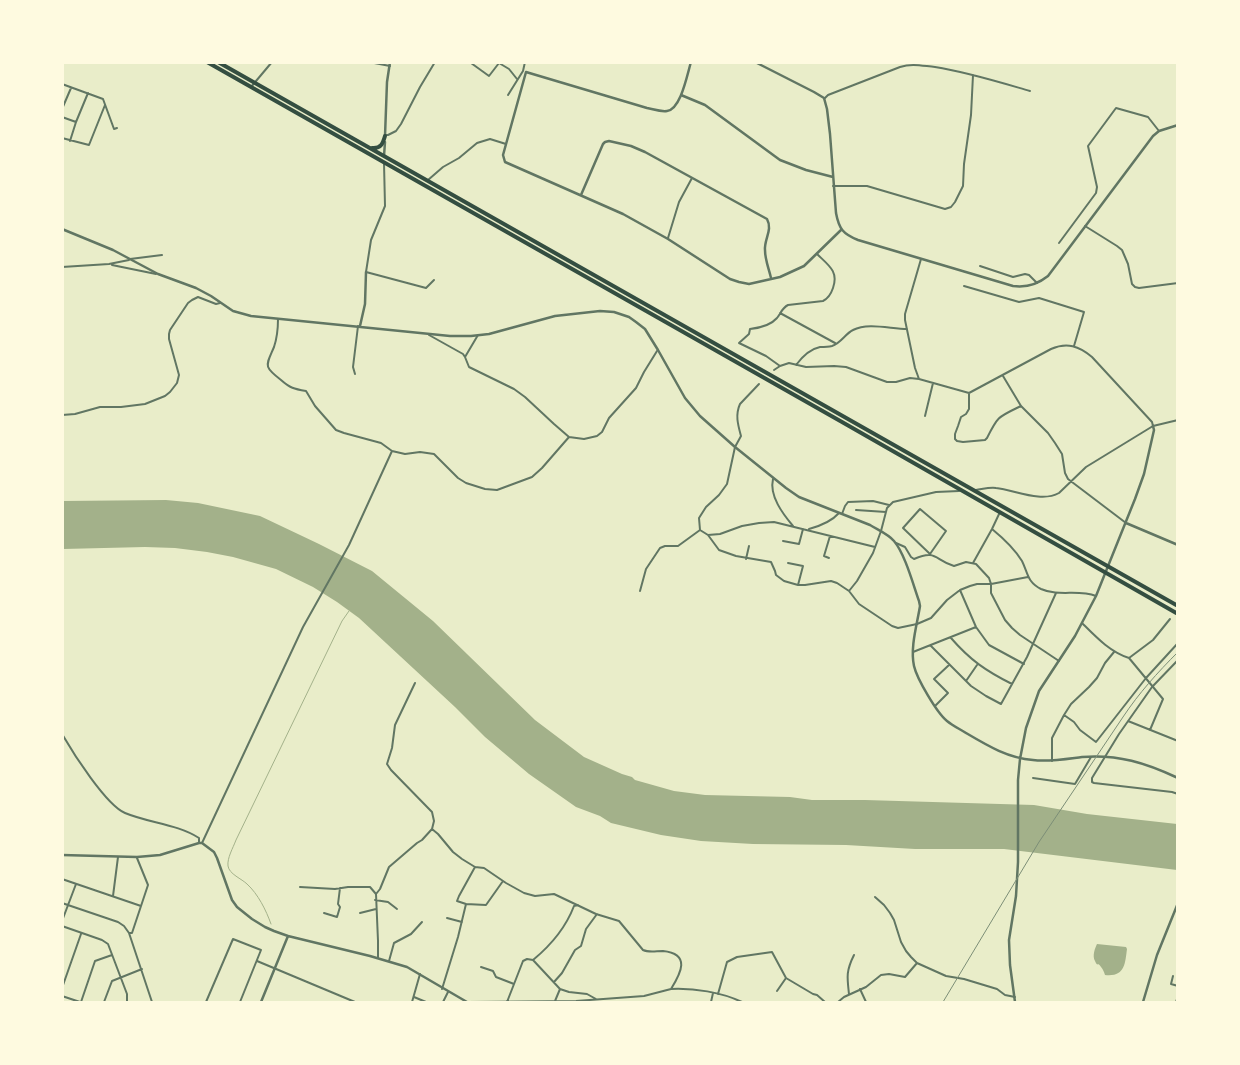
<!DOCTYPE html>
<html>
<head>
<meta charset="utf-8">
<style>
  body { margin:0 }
  #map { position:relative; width:1240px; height:1065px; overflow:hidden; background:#e9edc9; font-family:Georgia,serif }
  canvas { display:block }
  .frame { position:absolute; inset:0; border:64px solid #fefae0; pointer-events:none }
</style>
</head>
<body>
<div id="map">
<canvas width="1240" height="1065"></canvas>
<div class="frame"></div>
</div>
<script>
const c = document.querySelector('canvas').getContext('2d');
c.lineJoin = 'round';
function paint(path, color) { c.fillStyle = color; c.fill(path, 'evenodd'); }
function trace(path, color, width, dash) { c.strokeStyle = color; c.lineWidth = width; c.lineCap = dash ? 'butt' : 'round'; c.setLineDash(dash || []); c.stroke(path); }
paint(new Path2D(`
  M166,500L198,503L260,516L319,544L372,571L433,621L535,720L584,757L622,774L632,777L635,780L674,791L705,795L790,797L812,800H865L1034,805L1087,814L1177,824V870L1004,849H915L846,845L753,844L701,841L661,835L611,823L600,816L576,807L529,774L485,737L455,707L359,618L337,602L313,587L276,569L233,557L207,552L175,548L145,547L63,549V501Z
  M1097,944L1126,947L1127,949C1125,964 1125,977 1105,975C1104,972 1103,969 1101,967C1097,961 1098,968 1095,961C1092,956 1095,948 1097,944Z`), '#a3b18a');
trace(new Path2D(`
  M271,924C266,910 258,894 247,884C242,879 229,874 228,866C227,858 233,848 236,840L342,621L349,611`), '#a3b18a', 1);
trace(new Path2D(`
  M369,62L390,66
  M471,62V63L489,76L499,63
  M499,63L509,69L517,79
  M62,84L103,99L114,129L117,128
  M251,87L272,62
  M508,95L523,71L525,62
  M825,98L828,95L900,67C912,63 923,66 935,67C967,72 999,82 1030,91
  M62,109L71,88
  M62,117L76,122L70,141
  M76,122L88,93
  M385,135H388L396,131L401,124L420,87L435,62
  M62,138L89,145L105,105
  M384,163L385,206L371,240L366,272L426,288L434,280
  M428,180L443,167L459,158L477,143L490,139L506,144
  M833,186H867L945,209L951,207L955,202L963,186L964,164L971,115L973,75
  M1085,226L1117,246L1122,250L1128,264L1132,284L1135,287L1139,288L1178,283
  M668,238L679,202L692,178
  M1059,243L1096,193L1097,187L1088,146L1116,108L1148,117L1159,131
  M130,259L162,255
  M112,265L156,274
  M980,266L1013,277L1025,274L1029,275L1037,283
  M62,267L109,264L129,260
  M964,286L1019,302L1039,298L1084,312L1074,346
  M780,313L835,343
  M278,319C278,329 277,338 274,347C266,366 263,366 281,380C290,388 294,389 306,391L315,406L336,430L344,433L381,443L392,451L405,454L420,452L434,454L458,478L466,483L485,489L497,490L532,477L542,468L569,437
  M429,335L463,354L465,357L469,367L514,389L525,397L554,424L569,437L584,439L597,436L602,432L609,418L636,388L644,372L657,351
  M465,357L478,335
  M796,365C802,357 810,349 820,347C824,347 828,347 832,346C841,343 845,334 853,330C868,322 891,329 907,329
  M780,366L766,356L739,343L749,334L750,329C759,328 771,325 777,318C781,313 782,308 788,305L823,301C829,298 831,294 833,288C839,271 828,265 817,254
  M774,370L780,366L789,363L806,367L834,366L846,367L887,382H896L910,378L919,379L969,393L1051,349C1067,342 1079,346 1092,357L1152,422L1153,426
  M355,374L353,367L358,326
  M1003,376L1021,406L1048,433L1055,443L1062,454L1065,473L1068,479L1126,523
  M919,379L915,368L905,320V314L921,259
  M969,394V409L966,414L961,417L958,426L955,434V439L957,441L963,442L985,440L987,438C998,416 998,417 1021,406
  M62,415L75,414L100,407H121L145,404L165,396L170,392L177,383L179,375L169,339V334L170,330L188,303L192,300L198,297L216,304L220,303
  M925,416L933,383
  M773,479C769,496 783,514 793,526
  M976,490C983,489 990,487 996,488C1015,490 1041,503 1059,493L1086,467L1153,426L1178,420
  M920,509L946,531L930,554L903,528Z
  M856,510L886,512
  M842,514L845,506L848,502L873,501L889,505
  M809,529C820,526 831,522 839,513
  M992,529C1003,538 1014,548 1022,561C1028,573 1027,582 1041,589C1059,597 1078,589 1096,596
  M700,530L708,535L720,534L742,526L759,523L774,522L875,547
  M700,530L699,518L706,507L719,495L727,484L735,447L741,436C738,425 735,415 740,404L759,384
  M708,535L719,550L736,556L771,562L775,571L776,575L784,581L798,585H805L831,581L837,583L849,591L859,604L892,626L898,628L917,624L931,618L947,600L960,590L970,586L977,584H991L1028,577
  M783,541L799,544L803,529
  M896,543L905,547L911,557L914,559C937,549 934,560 954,566L966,562L976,564L989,578L991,584V593L1005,620L1012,628L1020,635L1059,661
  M829,558L824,556L830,536
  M746,559L749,546
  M788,563L803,566L798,585
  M973,563L992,529L1000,512
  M960,590L976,627L989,645L1024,664
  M640,591L646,569L660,548L665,546H678L700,530
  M849,591L857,581L873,553L881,531L887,508L893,502L936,492L959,491
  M1082,623C1096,637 1110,652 1129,658L1163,699L1150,730
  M951,638C970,660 986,671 1012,684
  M931,646L971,686L986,696L1001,704L1027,657L1056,593
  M913,652L976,627
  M1129,658L1153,640L1170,619
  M1178,660L1152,687L1119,734L1092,778V782L1094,783L1172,792L1178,794
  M966,681L977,665
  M935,706L948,693L934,679L949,665
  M1064,715L1074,722L1080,730L1096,742L1146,678L1178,643
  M1128,721L1178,741
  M62,734C73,753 106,805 125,813C149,823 177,824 199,838V843
  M1052,761V738L1064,715L1071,704L1089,687L1097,678L1105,663L1114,652
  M1033,778L1075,784L1091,757
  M432,829L438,834L453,852L462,859L475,867L484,868L506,883L524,893L535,896L554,894L596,914L619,921L643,950C649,953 656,951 663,951C691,954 681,973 671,989L644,996L576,1001L468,1002
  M202,843L303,627L349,545L392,451
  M62,879L141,906
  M300,887L335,889L348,887H370L376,894
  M113,896L118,857
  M875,897L884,905L890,913L894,920L901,942L906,951L911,957L917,963L946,976L964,979L997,989L1005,995L1015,997
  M375,900L388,902L397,909
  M62,903L118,922L124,926L129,933L152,1002
  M466,904L486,905L503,881
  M324,913L337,917L340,907L338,904L340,888
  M360,913L376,909
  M447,918L462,922
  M62,921L76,884
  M62,926L102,940L108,944L127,994V1002
  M129,933H132L148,885L137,858
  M378,958V941L376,894L380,889L389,867L417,843L422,840L432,829L434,821L432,812L391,770L387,764L392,748L395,725L415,683
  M533,960L560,989L569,992L587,994L596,999
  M257,961L355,1002
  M389,961L394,943L411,934L422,922
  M481,967L493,971L496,977L514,984
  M1173,976L1171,984L1178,986
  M554,982L562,973L575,950L581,946L586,929L597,914
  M62,988L81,934
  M442,989L458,937L466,904L457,901L459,896L475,867
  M671,989C694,988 721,992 742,1002
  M860,989L866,1002
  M777,991L786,978
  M718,994L727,962L737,957L772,952L786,978L813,994L817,995L825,1002
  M849,994C847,977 846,971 854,955
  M62,996L80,1002
  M414,997L426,1002
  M555,1001L560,989
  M81,1002L95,961L112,955
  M104,1002L112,981L142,969
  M206,1002L233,939L261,950L240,1002
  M412,1002L420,974
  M443,1002L448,992
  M507,1002L523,961L527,959L533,960C550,946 566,927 574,906L578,905
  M711,1002L713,993
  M838,1002L844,997L866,987L881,975L889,974L905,977L917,963
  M1176,1002L1178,996`), '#617663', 2);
trace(new Path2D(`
  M691,62C687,75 681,109 667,111C660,112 653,109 647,108L526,72L503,155L505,162L623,214L668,239L730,279L739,282L749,284L780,277L804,266L841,230
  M755,62L814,92L824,98L827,109L830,134L836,213C839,229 843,234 858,240L1013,286C1027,288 1038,284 1048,276L1153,136L1159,131L1178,125
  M681,95L705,105L780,160L806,170L833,177
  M385,136L387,82L390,62
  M384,156L385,142
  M581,195L603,144L605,142L609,141L631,146L645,152L767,219C773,230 764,239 765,250C765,260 769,269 771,278
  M62,229L113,250L158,274L196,288L211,296L233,311L251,316L450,336H471L489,334L555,316L600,311L614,312L629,317L636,322L645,329L658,350L685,398L700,416L735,447L786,488L799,497L870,525C878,530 888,534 894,541C905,554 913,584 919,601L920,606C917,625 910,647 914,666C917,679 937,713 947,721C953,726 960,729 966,733C988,746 1008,758 1033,760C1049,762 1066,759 1082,757C1118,754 1146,763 1178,778
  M360,326L365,304L366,272
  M1126,523L1178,545
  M62,855L137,857L160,855L199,843H202L214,852L217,858L232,900L237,907L252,919L265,927L274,931L288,936L370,956L407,967L467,1002
  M261,1002L288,936
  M1015,1002L1010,965L1009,940L1016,896L1018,862V780L1020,759L1026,728L1039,691L1075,636L1096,596L1135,499L1144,474L1154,430L1153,426
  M1143,1002L1157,955L1178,903`), '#617663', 2.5);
trace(new Path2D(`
  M207,62L842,422L1178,614
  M218,62L1178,606
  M372,148C381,149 383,143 385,136`), '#344e41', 4);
trace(new Path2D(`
  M943,1002L1039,842L1123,717C1139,693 1157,673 1178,652`), '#7c8e77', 1);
</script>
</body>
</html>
